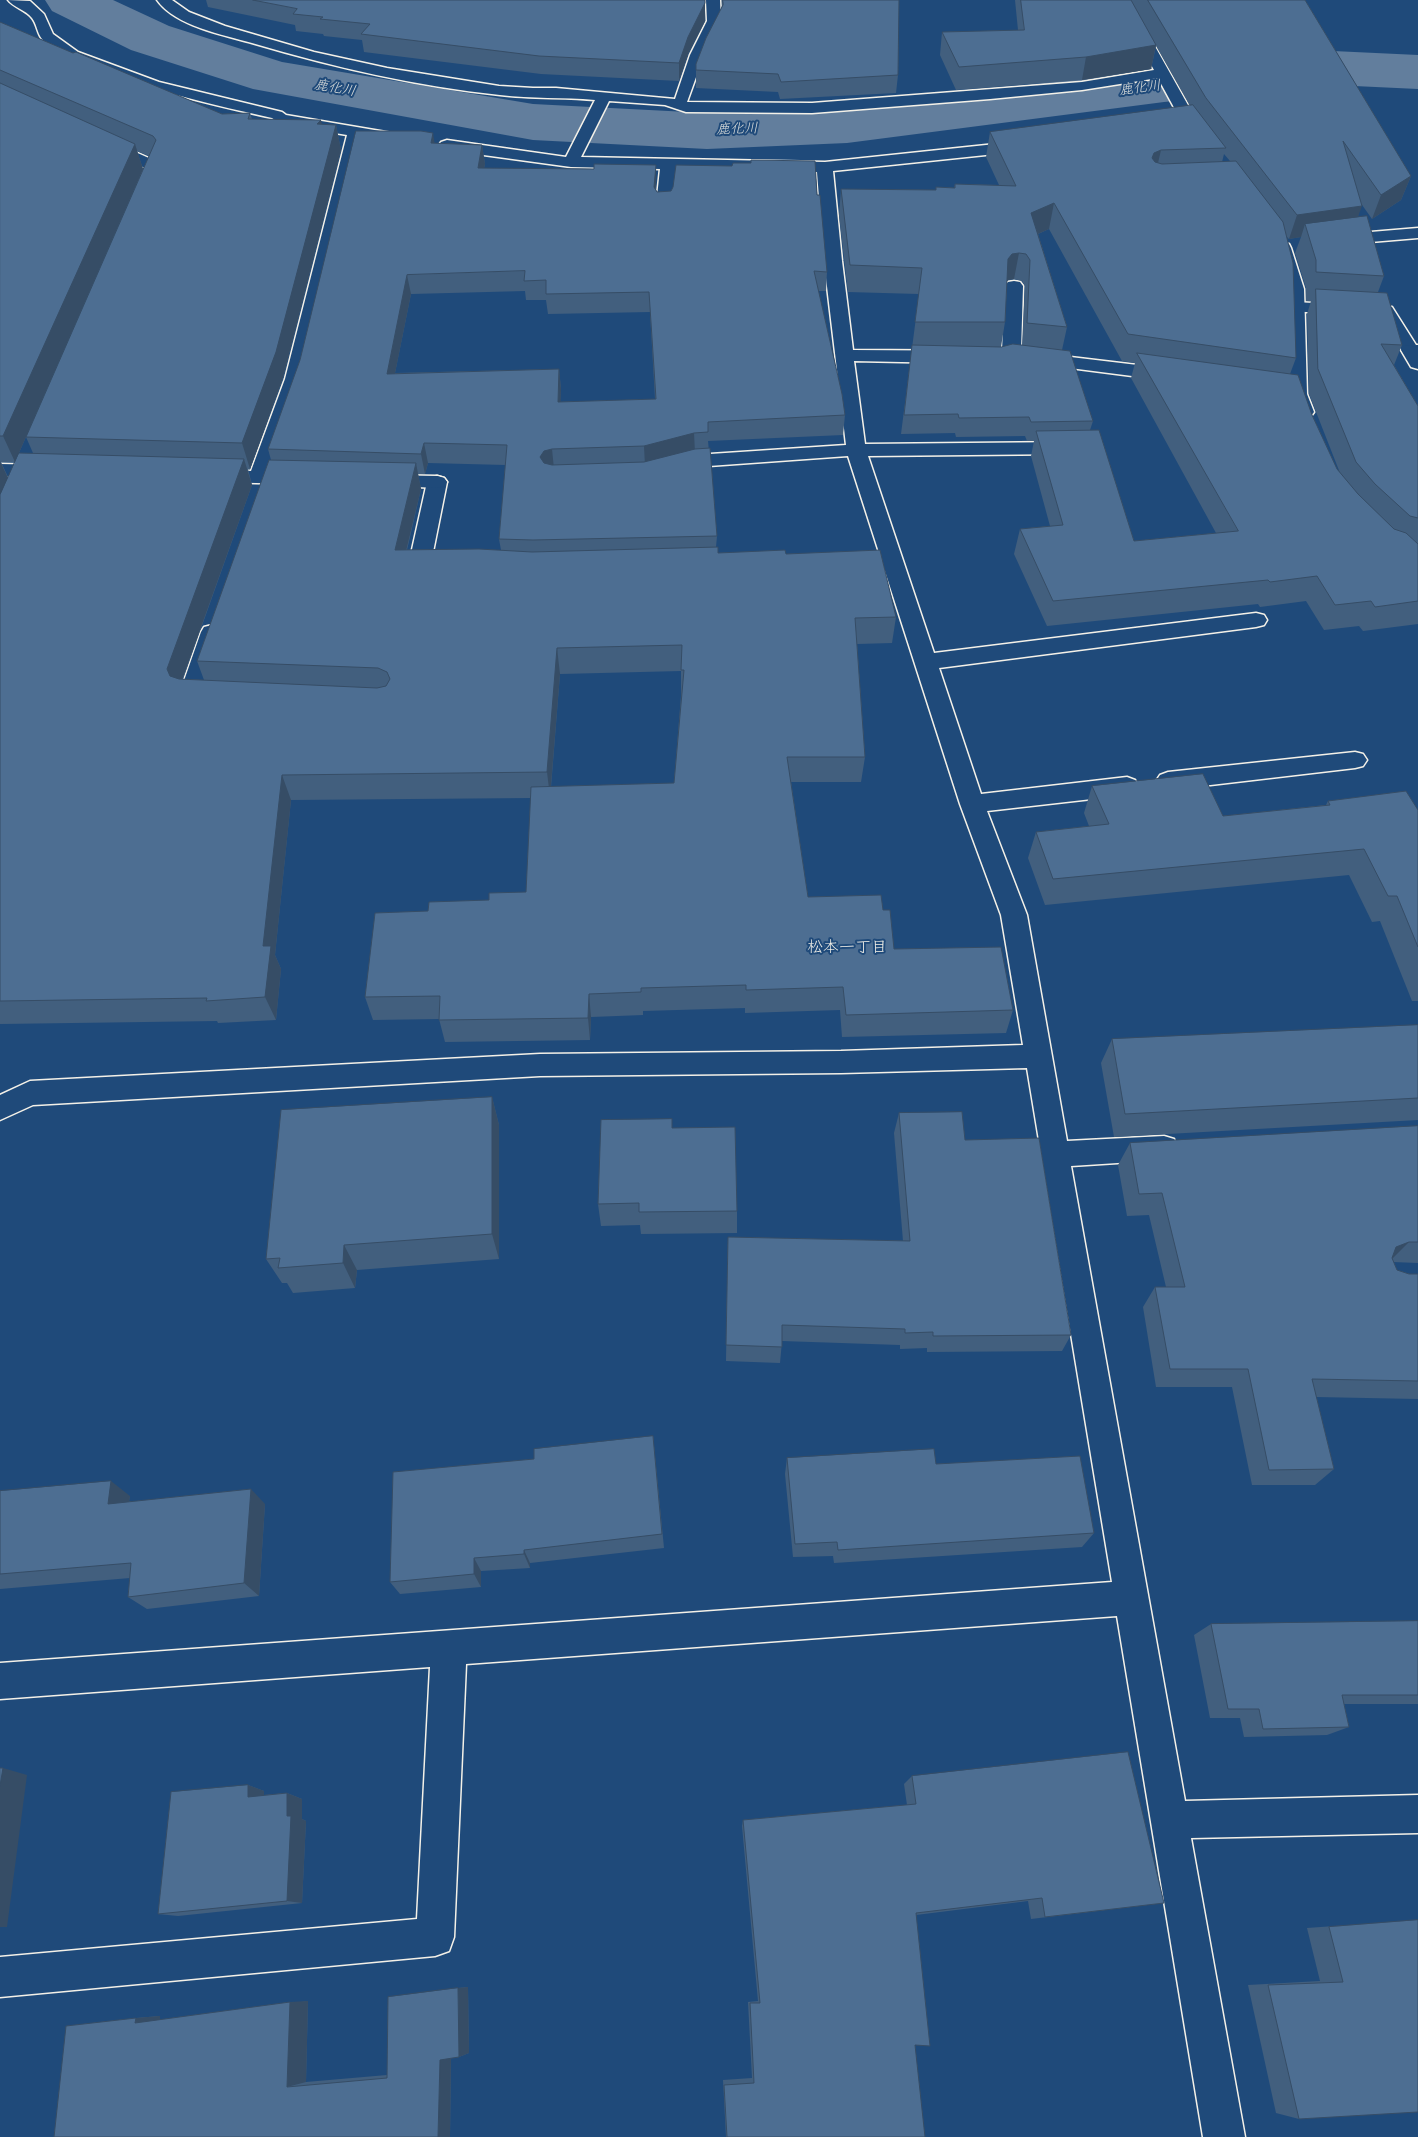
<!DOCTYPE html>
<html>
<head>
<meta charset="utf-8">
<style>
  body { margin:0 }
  canvas { display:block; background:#1f4a7a }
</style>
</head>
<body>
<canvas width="1418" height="2137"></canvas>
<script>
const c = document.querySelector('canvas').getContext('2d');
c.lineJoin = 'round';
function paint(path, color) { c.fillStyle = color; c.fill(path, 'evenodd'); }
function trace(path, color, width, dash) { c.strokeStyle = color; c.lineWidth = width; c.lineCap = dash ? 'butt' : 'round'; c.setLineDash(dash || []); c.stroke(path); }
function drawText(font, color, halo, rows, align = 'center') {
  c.font = font + ' "Comic Neue","Klee One",sans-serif'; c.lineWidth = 4; c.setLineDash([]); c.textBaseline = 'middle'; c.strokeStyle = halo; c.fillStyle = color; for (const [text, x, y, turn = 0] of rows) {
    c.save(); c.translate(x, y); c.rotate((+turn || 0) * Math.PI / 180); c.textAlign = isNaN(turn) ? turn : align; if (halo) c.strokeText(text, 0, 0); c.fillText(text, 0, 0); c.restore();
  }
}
paint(new Path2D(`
  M45,0H113L169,26L282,62L533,104L707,113L847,107L1164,68L1333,51L1418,55V89L1333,85L1164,102L847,143L707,149L533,140L253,89L131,50L52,11Z`), '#627e9d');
const service = new Path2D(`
  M1294,302L1392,307L1416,345H1418V355L1404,354L1380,316L1288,311L1285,307L1288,303Z
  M437,476L444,478L447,482L432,557L450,559L454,564L450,569C438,572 425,571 413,568L409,563L427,482L430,478Z`);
const minor = new Path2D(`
  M8,0L30,1L44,14L53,34L78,52L159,82L282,112L286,115L392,133L397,135L400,138L397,141L392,143L361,137L303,379L271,471L305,474L308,478L305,482L298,484L214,482L207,480L204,476L207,472L214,470L251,471L285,379L347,135L281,124L272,118C214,105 158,92 102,71C81,63 57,56 42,39C37,33 37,24 32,18C26,10 13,7 8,0Z
  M157,0H172L189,12L225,26L314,52L387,68L499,86L533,88H556L675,99L690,55L707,21L706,0H720L721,21L704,55L687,102L812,103L1082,82L1154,70L1115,0H1129L1198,123L1209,137L1206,140H1196L1183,124L1158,78L1082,90L990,99L812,113L686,112L665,105L609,101L581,157L825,162L1024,141L1030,143L1032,146L1030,149L1024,151L833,171L842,261L853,350L1002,351L1005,286L1008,282L1014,281L1020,282L1023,286L1021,350L1014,359L998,364L854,361L865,444L1070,442L1077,444L1080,448L1077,452L1070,454L868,456L934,653L1256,613L1264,615L1267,620L1264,625L1256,627L939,668L981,794L1127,777L1135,780L1139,786L1135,792L1127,795L987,811L1027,915L1067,1141L1164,1136L1174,1139L1178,1148L1174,1157L1164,1160L1071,1166L1185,1801L1418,1795V1833L1191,1838L1245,2137H1203L1117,1616L466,1664L454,1937L449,1951L435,1956L0,1997V1957L417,1919L430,1667L0,1699V1663L1112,1582L1027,1068L841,1073L540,1076L33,1105L0,1120V1095L30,1081L540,1054L841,1051L1023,1045L1001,915L960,804L848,456L695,467L675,472L668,470L665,466L668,462L695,455L846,445L824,261L817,172L676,169L672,206L670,209H658L656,206L660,169L571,167L447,150L441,148L439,145L441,142L447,140L566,157L595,100C563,97 532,99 500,95C416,86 333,67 252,43C224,35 175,26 157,0Z
  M106,139L160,163L162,166L149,195H137L135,192L145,168L100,147L98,144L100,141Z
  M1418,228V238L1335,245L1329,244L1327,240L1329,236L1335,235Z
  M1283,243L1289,244L1291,248L1304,289L1307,394L1314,412L1311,416L1304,418L1297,416C1278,389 1291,323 1286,289C1284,276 1278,261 1275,248L1277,244Z
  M1410,345L1418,348V369L1411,367L1401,350L1404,346Z
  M1037,353L1171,369L1178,371L1180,375L1178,379L1171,381L1031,363L1028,359L1031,355Z
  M0,464L48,465L55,467L58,471L55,475L48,477L0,476Z
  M384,475L437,476L444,478L447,482L444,486L437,488L377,485L374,481L377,477Z
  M212,625L220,627L223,632L204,688L218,690L221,696L218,702L210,704L182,701L179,695L201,632L204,627Z
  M1355,752L1363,754L1367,760L1363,766L1355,768L1168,790L1160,787L1156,781L1160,775L1168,772Z`);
trace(service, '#f4f1e8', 3);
trace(minor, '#f4f1e8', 3);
paint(service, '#1f4a7a');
paint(minor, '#1f4a7a');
paint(new Path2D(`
  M206,0H705V21L688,54L679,81L541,74L364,52L362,40L324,36L323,34L296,31L295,25L208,7Z
  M722,0H899L898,75L896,93L780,99L778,92L696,88V70L722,6Z
  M1015,0H1305L1411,176L1401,200L1372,219L1360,202L1358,217L1384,276L1378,292L1402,345L1394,365L1418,406V624L1363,631L1359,626L1324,630L1306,601L1260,607L1258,604L1047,626L1014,554L1020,529L1050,526L1031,456L1034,441H1027L1025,436L956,437L955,433L901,434L919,294L848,292L839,215L841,189L936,190V187L954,188L955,184L999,185L986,157L990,132L1190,106L1156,46L1151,69L1082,80L956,90L940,55L942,32L1018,30ZM1224,154L1230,161L1222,162ZM1049,229L1122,361L1135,363L1131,378L1216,533L1134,541L1090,430L1093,421L1062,350L1067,327L1038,234ZM1286,236L1289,239L1301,237L1295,253L1306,288V301H1311L1307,314L1309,394L1340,473L1337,469L1312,415L1290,374L1296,358ZM1014,279L1022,281L1025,286L1022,345L1001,347L1005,322L1007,281L1008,280Z
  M0,22L73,53L222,114L250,113L252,119L322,125H336L341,150L283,378L250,469H248L252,485L183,679L204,680L197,661L271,460L268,449L435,143L482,145L485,164L484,168L656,184V190L657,192L817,195L827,272L826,291H818L845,415L843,435L708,441L717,536L716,547L718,553L786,554L896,617L892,643L857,644L865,757L861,782H791L808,897L883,910L894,949L1013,1010L1006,1033L842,1037L840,1010L745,1013V1008L643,1011V1015L591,1017L590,1040L445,1042L439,1019L373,1020L365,997L428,911L489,900L526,892L531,798L291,800L275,955L281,969L276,1020L218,1023L217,1021L0,1024ZM137,151L149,156L26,437L33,453L8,477L1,462H15L143,169ZM525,291L526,300H546L548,314L650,312L655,399L560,402L561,389L559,369L395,373L411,294ZM428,463L506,465L499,539L501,550H407L421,489L418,474H425ZM681,671V696L674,783L551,787L560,674Z
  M1092,786L1223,816L1326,805L1328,801L1418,810V1001H1412L1380,921L1372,922L1349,875L1045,905L1028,858L1036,832L1089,826L1084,813Z
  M1418,1025V1120L1114,1137L1101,1063L1112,1039Z
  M492,1097L499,1125V1259L357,1270L355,1288L293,1293L287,1283H282L266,1259Z
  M899,1113L965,1140L1071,1335L1062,1351L927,1352V1348L900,1349V1345L782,1341L780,1363L726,1361L728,1237L903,1241L894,1133Z
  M1418,1126V1263L1393,1262L1397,1270L1409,1274H1418V1399L1316,1397L1334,1469L1315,1485H1252L1232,1387H1156L1143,1307L1155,1287H1166L1149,1215L1127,1216L1118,1165L1130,1143Z
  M673,1128L737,1211V1233L641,1234L640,1225L601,1226L598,1204Z
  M653,1436L664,1548L530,1563V1568L481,1571V1587L400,1594L390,1582L534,1459Z
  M787,1458L936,1464L1094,1533L1082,1547L834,1563L833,1556L793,1557L785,1474Z
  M0,1491L130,1496L129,1501L265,1504L259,1596L147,1609L128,1597L130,1578L0,1589Z
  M1418,1621V1704H1344L1349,1727L1327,1735L1244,1737L1240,1718H1210L1194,1635L1211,1624Z
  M912,1776L1164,1903L1031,1919L1028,1901L916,1915L915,2045L726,2137L723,2080L752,2078L748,2002L758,2001L742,1826L743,1820L907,1805L904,1784Z
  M248,1785L264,1791V1795L287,1793L302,1799V1819L306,1821L302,1903L178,1916L158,1914Z
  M1418,1920L1299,2119L1276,2113L1248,1985L1320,1981L1307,1928Z
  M468,1987L469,2053L459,2057L451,2058L450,2137H54L136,2018L160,2016V2020L308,2001L306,2082L387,2075L458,1988Z`), '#425f7e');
paint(new Path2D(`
  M705,3V21L688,54L679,81V63L688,37Z
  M1156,45L1151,69L1082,80L1086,57Z
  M321,120L327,145L317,124Z
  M336,125L341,150L283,378L250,469L242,443Z
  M433,133L436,152L431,143Z
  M135,144L143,169L15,462L3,436Z
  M482,145L485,164L480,187L478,168Z
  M1161,150L1155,176L1152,158L1154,153Z
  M656,165V184L654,206V187Z
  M1411,176L1401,200L1372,219L1381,195Z
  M1054,203L1049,229L1026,239L1031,213Z
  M1362,206L1353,230L1305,224L1301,237L1289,239L1297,215Z
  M1019,253L1014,279L1008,280L1003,286L1008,259L1012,254Z
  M407,275L411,294L391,393L387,374Z
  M559,369L561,389L560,422L558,402Z
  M694,433L695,453L645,466L644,446Z
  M424,443L428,463L425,474L421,454Z
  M552,449L554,469L542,477L540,457L544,451Z
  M244,459L252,485L177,694L167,669Z
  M0,461L8,478L0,497Z
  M416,463L421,489L400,576L395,550Z
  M557,648L560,674L550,797L547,772Z
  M282,775L291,800L275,955L281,969L276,1020L265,997L263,946Z
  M589,994L591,1017L590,1040L588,1018Z
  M492,1097L499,1125V1259L492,1234Z
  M1409,1242L1389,1262L1396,1247Z
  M344,1245L357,1270L355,1288L343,1263Z
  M111,1481L130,1496L127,1518L108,1504Z
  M251,1489L265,1504L259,1596L244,1583Z
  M524,1550L530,1563V1568L524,1554Z
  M474,1558L481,1571V1587L474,1574Z
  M3,1768L27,1775L7,1927H0V1786Z
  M248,1785L264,1791V1803L248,1797Z
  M287,1793L302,1799V1819L306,1821L302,1903L287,1901Z
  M468,1987L469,2053L459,2057L458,1988Z
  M308,2001L306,2082L287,2087L290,2002Z
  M160,2016V2021L135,2023L136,2018Z
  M451,2056L450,2137H438L440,2060Z`), '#364d66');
const building = new Path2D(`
  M253,0H705V3L688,37L679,63L539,56L361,34L370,24L320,19L323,17L293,14L297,9Z
  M723,0H899L898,75L781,82L778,74L696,70V64L706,38L723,5Z
  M1021,0H1131L1156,45L1086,57L959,67L942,32L1024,30Z
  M1148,0H1305L1411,176L1381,195L1343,141L1362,206L1297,215L1206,98Z
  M0,22L73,53L76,52L222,114L250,113L248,119L321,120L317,124L336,125L276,352L242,443L26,437L156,140L153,136L0,70Z
  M0,83L135,144L3,436H0Z
  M1193,105L1226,148L1161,150L1154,153L1152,158L1155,162L1162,164L1236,161L1283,222L1293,263L1296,358L1128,334L1054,203L1031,213L1067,327L1027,323L1030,260L1026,254L1019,253L1012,254L1008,259L1005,322H915L922,268L850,265L841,189L936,190V187L955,188V184L1016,186L990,132Z
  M356,131H421L433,133L431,143L482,145L478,168L594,169V164L656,165L654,187L657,192L671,191L673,187L676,165L732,166L733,163H751V160L815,161L817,195H820L827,272L814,271L842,394L845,415L708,422V432L694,433L644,446L552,449L544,451L540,457L544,463L552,465L644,462L695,449L710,448L717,536L533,540L499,539L507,445L424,443L421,454L268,449L300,360ZM525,271L524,281L546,280V294L649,292L656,399L558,402L559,369L387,374L407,275Z
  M1367,216L1384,276L1316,272V260L1305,224Z
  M1316,289L1387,293L1402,345L1381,344L1418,406V518L1410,516L1375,484L1356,462L1318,369Z
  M1013,344L1070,351L1093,421L1031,422L1029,417L959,418L958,414L904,415L912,345L1001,347Z
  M1137,353L1298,375L1312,415L1337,469L1358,494L1394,529L1406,533L1418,544V601L1375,607L1371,601L1335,605L1317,576L1270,582L1268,580L1053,601L1020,529L1063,525L1036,431L1099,430L1134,541L1238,531Z
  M19,453L244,459L167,669L170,676L179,679L377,688L386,686L390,679L387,672L378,668L197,661L269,460L416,463L395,550L479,549L532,552L718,547V553L785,550L786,554L880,550L896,617L855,618L865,757H787L808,897L881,895L883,910H890L894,949L1001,947L1013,1010L846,1015L843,987L746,990V985L641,988V992L589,994L588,1018L439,1020L440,996L365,997L375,913L428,911L429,902L489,900V893L526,892L531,787L674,783L684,670H681L682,645L557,648L547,772L282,775L263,946H271L265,997L206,1001L207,998L0,1001V495Z
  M1203,774L1223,816L1330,805L1328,801L1406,791L1418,810V947L1397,896H1388L1364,849L1053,879L1036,832L1109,824L1092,786Z
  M1418,1025V1098L1125,1114L1112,1039Z
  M492,1097V1234L344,1245L343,1263L278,1268L280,1258L266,1259L281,1110Z
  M962,1112L965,1140L1039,1138L1071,1335L933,1336V1332L905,1333V1329L782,1325V1347L726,1345L728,1237L910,1241L899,1113Z
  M672,1119V1128L735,1127L737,1211L639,1212V1203L598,1204L601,1120Z
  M1418,1126V1242H1409L1396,1247L1392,1258L1397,1270L1409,1274H1418V1381L1312,1379L1334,1469L1269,1470L1248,1369H1170L1155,1287H1185L1162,1193L1139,1194L1130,1143Z
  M653,1436L662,1534L524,1550V1554L474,1558V1574L390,1582L393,1472L534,1459V1449Z
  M934,1449L936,1464L1080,1456L1094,1533L838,1550L837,1542L795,1544L787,1458Z
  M111,1481L108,1504L251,1489L244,1583L128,1597L131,1563L0,1574V1491Z
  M1418,1621V1695H1342L1349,1727L1263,1729L1259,1709H1228L1211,1624Z
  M1128,1752L1164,1903L1045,1917L1042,1898L916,1913L930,2046L915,2045L925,2137H727L724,2085L754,2083L750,2003H760L743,1820L916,1804L912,1776Z
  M0,1768H3L0,1786Z
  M248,1785V1797L287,1793V1816H291L287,1901L158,1914L171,1792Z
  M1418,1920V2112L1299,2119L1268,1985L1343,1982L1329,1927Z
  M458,1988L459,2057L440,2060L438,2137H54L66,2026L136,2018L135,2023L290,2002L287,2087L387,2078L388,1997Z`);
paint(building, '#4d6e92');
trace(building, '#364d66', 1);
drawText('italic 14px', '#dee0dd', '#1f4a7a', [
  ["鹿化川",335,88,10],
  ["鹿化川",1140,88,-7],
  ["鹿化川",737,129,-2]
]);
drawText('16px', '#f4f1e8', '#1f4a7a', [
  ["松本一丁目",847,947]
]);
</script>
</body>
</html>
